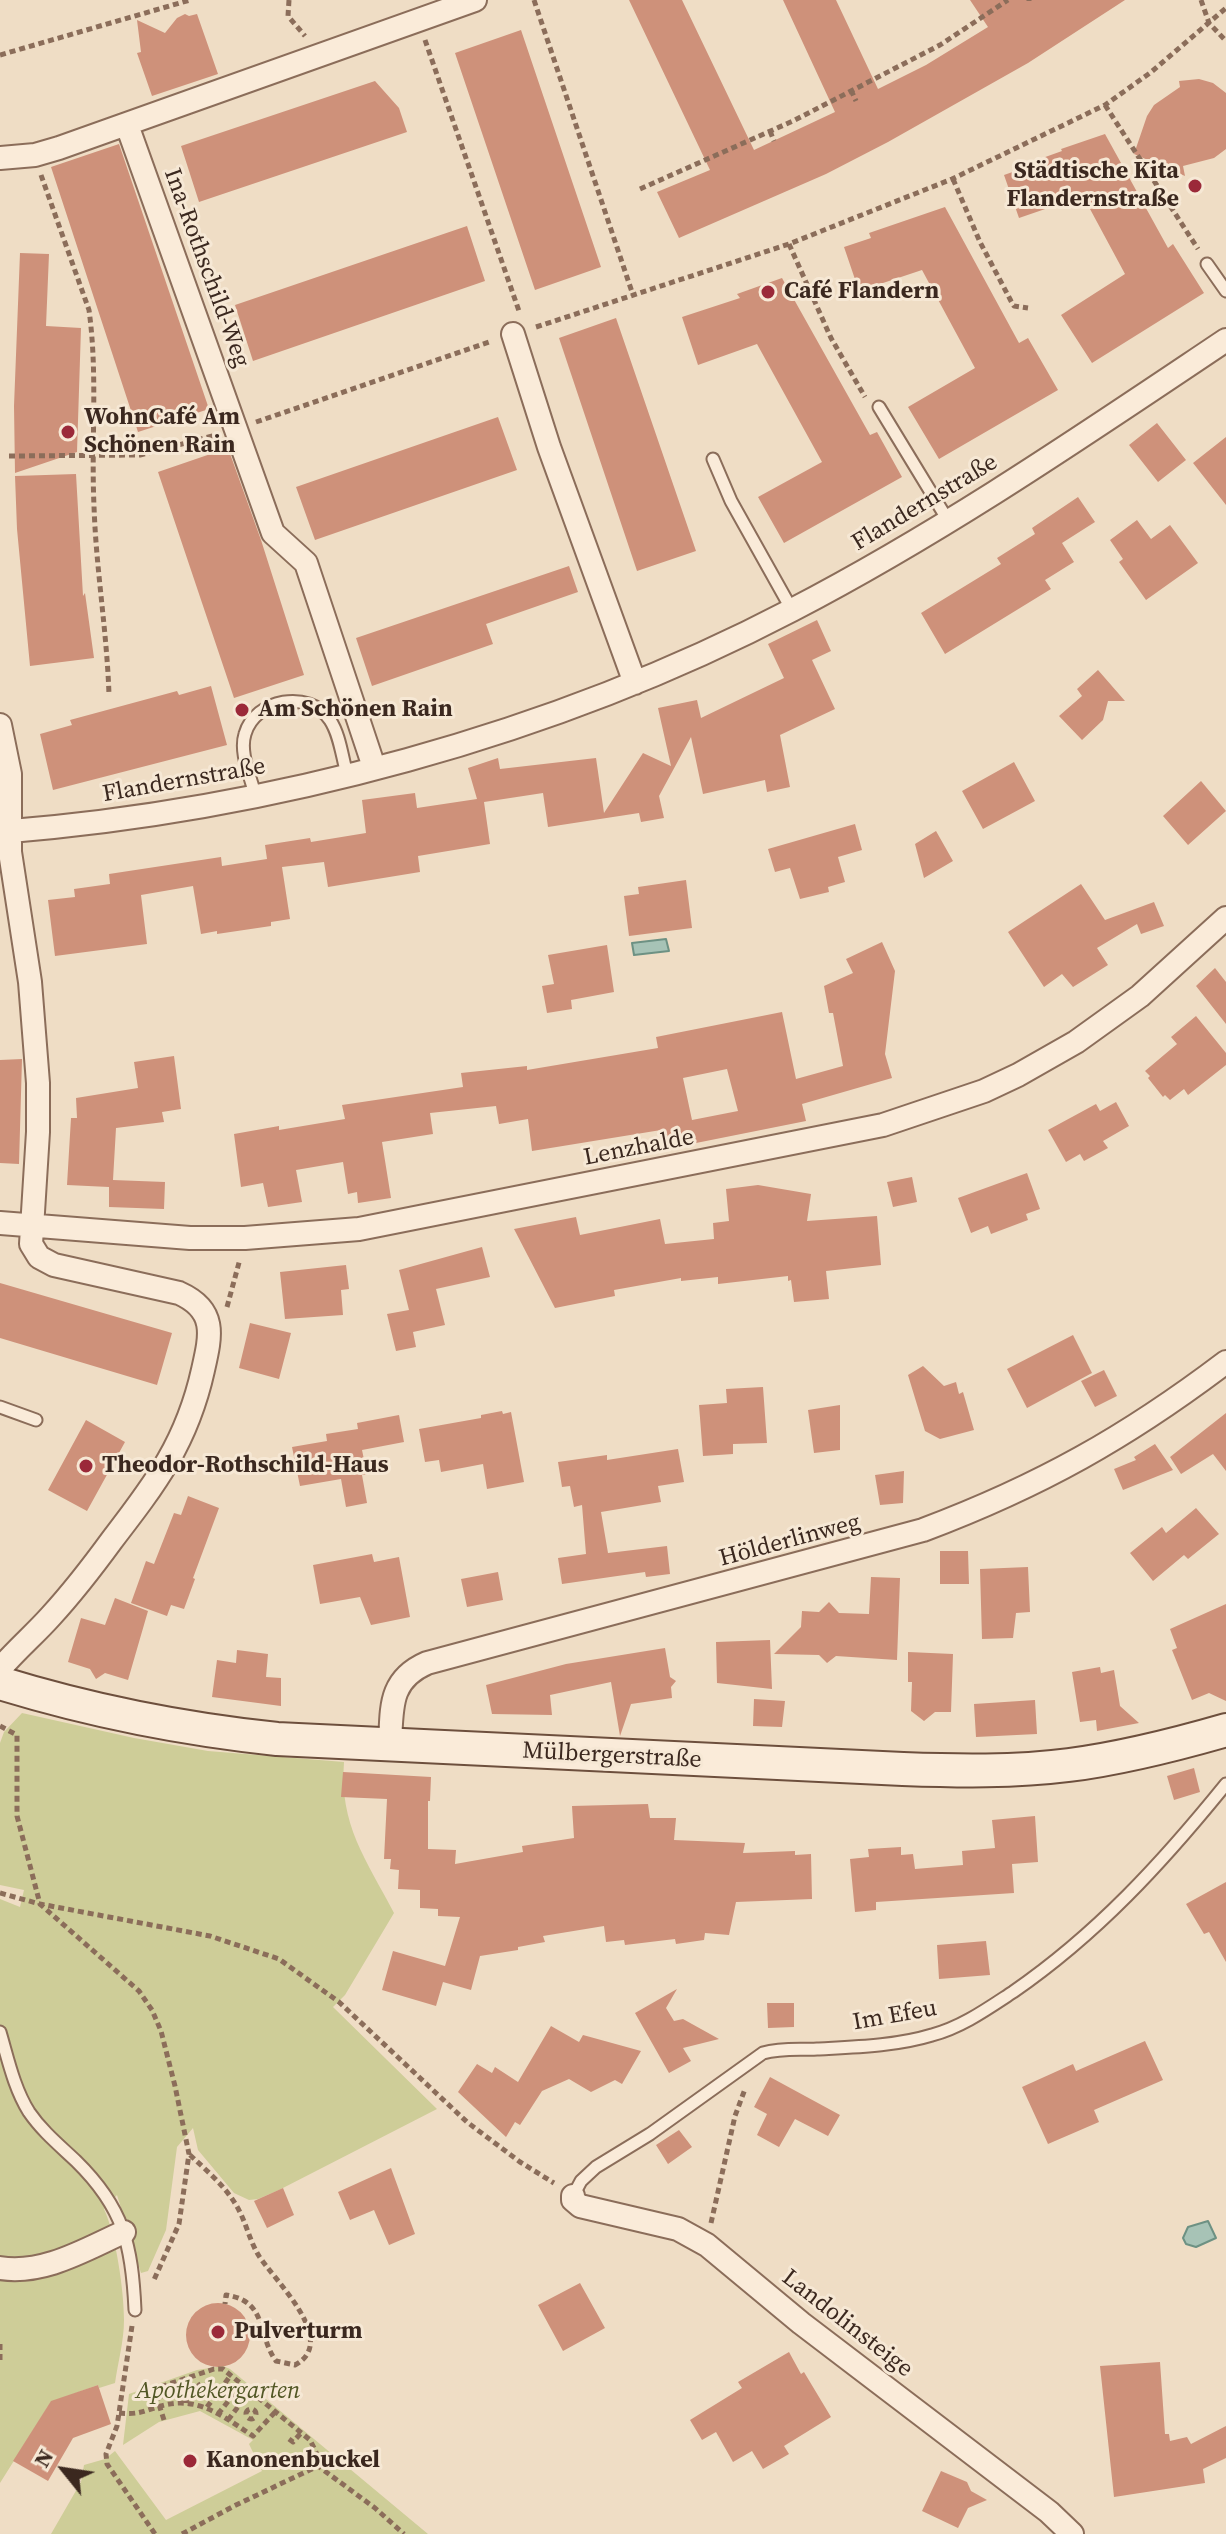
<!DOCTYPE html>
<html>
<head>
<meta charset="utf-8">
<style>
  body { margin:0 }
  #map { position:relative; width:1226px; height:2534px; overflow:hidden; background:#efddc5; font-family:"Source Serif 4",serif }
  canvas { display:block }
  .north { position:absolute; left:24px; top:2430px; width:80px; height:80px; -webkit-text-stroke:6px #f6e8d5; paint-order:stroke; rotate:300deg; font-size:22px; font-weight:700; line-height:32px; text-align:center; color:#3b281f }
  .north::after { content:''; display:block; margin:auto; width:28px; height:36px; background:#3b281f; clip-path:polygon(50% 0,100% 100%,50% 72%,0 100%) }
</style>
</head>
<body>
<div id="map">
<canvas width="1226" height="2534"></canvas>
<div class="north">N</div>
</div>
<script>
const c = document.querySelector('canvas').getContext('2d');
c.lineJoin = 'round';
function paint(path, color) { c.fillStyle = color; c.fill(path, 'evenodd'); }
function trace(path, color, width, dash) { c.strokeStyle = color; c.lineWidth = width; c.lineCap = dash ? 'butt' : 'round'; c.setLineDash(dash || []); c.stroke(path); }
function drawText(font, color, halo, rows, align = 'center') {
  c.font = font + ' "Source Serif 4",serif'; c.lineWidth = 6; c.setLineDash([]); c.textBaseline = 'middle'; c.strokeStyle = halo; c.fillStyle = color; for (const [text, x, y, turn = 0] of rows) {
    c.save(); c.translate(x, y); c.rotate((+turn || 0) * Math.PI / 180); c.textAlign = isNaN(turn) ? turn : align; if (halo) c.strokeText(text, 0, 0); c.fillText(text, 0, 0); c.restore();
  }
}
paint(new Path2D(`
  M22,1713L134,1738L208,1751L344,1762C339,1825 366,1859 394,1913L345,1995L333,2007L437,2109L279,2190L258,2199L249,2200L234,2193L198,2150L193,2128L177,2147L166,2230L148,2271L141,2273L117,2195L104,2209C116,2235 124,2291 124,2320C124,2341 118,2362 115,2383L99,2388L98,2385L51,2402L0,2483V1899L20,1907L24,1890L0,1885V1743L4,1732Z
  M223,2366L230,2369L428,2534H51L81,2482L84,2465L105,2459L115,2451L166,2520L262,2471L249,2444L253,2440L200,2411L159,2422L123,2445L129,2394L197,2370Z`), '#cecd98');
const water = new Path2D(`
  M666,939L669,951L634,955L632,943Z
  M1208,2221L1216,2238L1196,2247L1186,2244L1183,2238L1188,2227Z`);
paint(water, '#a7c3b6');
trace(water, '#6d9183', 2);
paint(new Path2D(`
  M629,0H682L754,150L835,112L783,0H836L878,89L926,65L988,27L970,0H1125L1028,63L888,142L826,174L679,238L657,192L710,170Z
  M185,14L189,16L197,14L218,74L152,96L137,53L141,52L137,20L165,33L177,18Z
  M521,30L601,267L535,290L455,53Z
  M1199,79L1213,83L1226,93V149L1214,158L1183,166L1185,176L1134,154L1147,116L1154,105L1180,87L1179,81Z
  M375,81L399,108L407,132L199,202L181,146Z
  M1105,134L1168,248L1173,244L1204,293L1092,363L1061,315L1125,274L1083,196L1019,218L1004,175L1024,168L1023,165L1062,151L1061,149Z
  M119,144L209,409L138,432L51,167Z
  M945,207L1019,343L1028,338L1058,390L939,459L908,407L975,368L922,270L859,291L844,247L871,238L869,233Z
  M467,226L485,281L253,361L235,305Z
  M20,253L49,254L46,326L81,328L77,452L15,473L14,406Z
  M782,278L870,435L877,432L902,477L784,543L758,497L822,462L757,344L698,365L682,317L740,298L737,294Z
  M616,318L696,551L637,571L559,338Z
  M498,417L517,470L315,540L296,487Z
  M1157,423L1186,460L1158,482L1129,445Z
  M1226,437V505L1193,463Z
  M228,448L261,540L304,675L234,698L158,472Z
  M76,474L83,596L85,593L94,658L30,666L17,529L15,476Z
  M1078,497L1095,522L1062,543L1074,562L1045,580L1051,589L945,654L921,613L1001,564L997,558L1035,534L1032,528Z
  M1137,520L1151,539L1170,525L1198,563L1146,600L1119,562L1123,559L1110,540Z
  M569,566L578,592L486,624L493,644L372,686L356,638Z
  M817,620L831,651L812,660L835,709L780,735L790,787L767,792L765,780L703,794L691,737L659,796L664,818L641,822L639,813L548,827L543,793L484,802L490,844L418,856L420,872L328,887L324,862L282,867L290,919L271,922V926L217,934V931L201,934L193,886L141,895L147,944L55,956L48,900L75,897L74,889L110,884L109,874L221,857L222,866L267,859L265,845L310,838L311,842L366,833L362,800L415,793L417,808L477,799L468,768L498,758L500,769L596,758L604,813L643,753L671,766L658,708L697,700L701,718L784,678L768,644Z
  M1098,670L1125,701H1108L1103,720L1082,740L1059,716L1082,696L1077,689Z
  M211,686L227,745L53,790L40,734L72,725L70,720L177,691L179,695Z
  M1014,762L1035,801L983,829L962,791Z
  M1201,781L1226,811L1188,845L1163,816Z
  M855,824L862,850L838,857L845,882L828,887L829,892L800,899L790,868L775,872L768,849Z
  M936,831L953,861L924,878L915,844Z
  M686,880L692,928L629,936L624,896L639,894L638,887Z
  M1081,884L1105,920L1154,902L1164,926L1141,934L1137,924L1097,948L1108,965L1073,987L1062,974L1044,987L1008,932Z
  M882,942L895,971L885,1054L892,1078L802,1104L806,1121L666,1149L661,1130L532,1151L528,1119L499,1124L496,1106L430,1113L433,1134L382,1142L391,1198L358,1203L357,1192L348,1194L343,1162L296,1170L302,1202L268,1207L263,1183L241,1187L234,1134L279,1126V1130L345,1119L342,1105L463,1087L461,1073L527,1066V1070L658,1048L656,1037L782,1012L796,1079L843,1066L833,1013H829L824,986L853,973L846,959ZM727,1069L738,1111L692,1120L683,1078Z
  M607,945L614,992L571,1000L572,1009L547,1013L542,986L554,984L548,955Z
  M1215,968L1226,982V1024L1196,986Z
  M1196,1016L1226,1053V1065L1188,1095L1184,1089L1170,1100L1165,1095L1163,1097L1148,1078L1150,1076L1145,1071L1177,1044L1171,1037Z
  M174,1056L181,1109L162,1112L164,1122L116,1128L113,1180L165,1182L164,1209L109,1207V1187L67,1185L71,1118H77L76,1098L138,1088L134,1062Z
  M22,1059L19,1164L0,1163V1060Z
  M1116,1102L1129,1126L1103,1141L1108,1148L1084,1161L1080,1154L1066,1162L1048,1130L1096,1104L1100,1111Z
  M1027,1173L1040,1209L1026,1214L1028,1220L991,1234L988,1226L971,1233L958,1198Z
  M912,1177L917,1202L893,1207L887,1182Z
  M758,1185L811,1194L807,1221L877,1216L881,1265L826,1271L829,1299L794,1302L791,1280L788,1281V1276L718,1284V1277L681,1281V1278L614,1290L615,1296L555,1308L514,1229L576,1217L580,1235L660,1219L665,1244L714,1239L713,1223L729,1221L726,1189Z
  M482,1247L490,1277L436,1289L445,1325L413,1332L416,1347L396,1351L387,1314L409,1310L399,1270Z
  M346,1265L349,1289L341,1290L343,1315L285,1319L280,1272Z
  M0,1283L172,1333L157,1385L0,1338Z
  M250,1323L291,1333L279,1379L239,1368Z
  M1073,1335L1092,1373L1027,1408L1007,1369Z
  M923,1366L944,1386L956,1382L959,1394L963,1392L974,1430L940,1439L925,1431L908,1375Z
  M1104,1370L1117,1396L1095,1407L1081,1381Z
  M763,1387L767,1443L733,1444V1454L703,1456L699,1405L727,1403L726,1389Z
  M840,1405V1450L814,1453L808,1410Z
  M502,1411L503,1414L511,1412L524,1482L487,1489L483,1464L441,1472L439,1460L425,1462L419,1429L481,1418V1415Z
  M1226,1413V1471L1213,1454L1181,1474L1170,1457Z
  M399,1415L404,1442L362,1450L367,1474L362,1475L367,1503L346,1507L341,1479L300,1486L292,1447L327,1441L326,1434L358,1429L357,1423Z
  M86,1420L125,1442L87,1511L48,1490Z
  M1155,1444L1173,1470L1123,1490L1114,1469L1136,1460L1134,1457Z
  M678,1449L684,1482L658,1486L661,1502L601,1512L608,1553L667,1546L670,1574L646,1577L645,1572L562,1584L558,1558L586,1554L582,1505L574,1507L570,1486L562,1487L558,1462L607,1455V1460Z
  M904,1471L903,1503L880,1505L875,1475Z
  M188,1496L219,1508L193,1578L195,1579L184,1609L171,1605L167,1616L131,1603L146,1561L154,1564L174,1513L181,1515Z
  M1196,1508L1219,1534L1188,1559L1184,1555L1153,1581L1130,1553L1162,1527L1166,1533Z
  M940,1551H968L969,1584H940Z
  M372,1554L374,1562L399,1557L410,1617L371,1625L360,1597L320,1604L313,1565Z
  M1028,1567L1030,1612L1016,1613L1013,1638L982,1639L980,1569Z
  M498,1572L503,1600L467,1607L461,1579Z
  M871,1577L900,1578L897,1660L836,1656L827,1663L819,1655L774,1654L801,1627L802,1611L819,1612L829,1602L839,1613L869,1614Z
  M115,1598L148,1611L128,1680L105,1673L96,1679L90,1669L68,1662L81,1618L105,1625Z
  M1226,1604V1701L1209,1693L1192,1700L1172,1650L1177,1648L1170,1629Z
  M770,1640L772,1689L717,1683L716,1642Z
  M665,1648L670,1677L676,1681L671,1687L672,1698L631,1704L620,1736L611,1682L550,1695L552,1715L492,1714L486,1685L566,1664Z
  M237,1650L268,1654L266,1677L281,1678V1706L212,1697L217,1660L236,1663Z
  M908,1652L953,1654L951,1712H935L924,1721L911,1711L912,1682H908Z
  M1100,1667L1101,1673L1114,1670L1120,1706L1139,1723L1097,1731L1096,1720L1080,1722L1072,1672Z
  M754,1699L785,1701L782,1727L753,1726Z
  M1035,1700L1037,1734L976,1737L974,1704Z
  M1194,1768L1200,1792L1174,1800L1167,1776Z
  M343,1772L431,1777L430,1801H428V1849L456,1850L455,1864L523,1852L522,1846L574,1838L572,1806L648,1804L650,1818H676L674,1840L745,1843L743,1853L795,1851V1855L811,1854L812,1899L736,1902L729,1935L705,1933L704,1940L676,1944L675,1939L625,1945L624,1940L606,1942L604,1926L543,1936L545,1942L518,1947V1950L480,1956L471,1990L443,1982L436,2006L382,1990L393,1951L445,1966L460,1917L438,1916V1909L420,1908V1890L398,1889L399,1870L390,1869L391,1859H384L387,1799L341,1797Z
  M1035,1816L1038,1862L1012,1864L1014,1893L876,1902V1910L855,1912L850,1859L869,1857L868,1849L901,1847V1855L913,1854L915,1869L963,1865L962,1851L995,1848L992,1820Z
  M1226,1882V1962L1209,1932L1204,1934L1186,1904Z
  M986,1941L990,1975L939,1979L937,1945Z
  M677,1989L666,2008L674,2021L683,2019L719,2039L683,2048L691,2061L669,2073L635,2013Z
  M767,2003H794V2027L768,2028Z
  M551,2026L579,2042L583,2035L641,2051L622,2084L615,2080L591,2092L569,2079L542,2091L520,2125L515,2122L506,2137L458,2092L477,2064L492,2073L495,2067L518,2082Z
  M1145,2041L1163,2080L1094,2110L1099,2122L1048,2144L1022,2087L1073,2064L1076,2071Z
  M770,2077L840,2115L828,2136L795,2119L779,2147L757,2135L767,2114L754,2107Z
  M679,2130L692,2147L668,2164L656,2145Z
  M391,2168L415,2234L389,2245L374,2210L350,2220L338,2192Z
  M283,2188L294,2215L267,2228L254,2201Z
  M580,2283L605,2328L563,2351L538,2305Z
  M186 2335a32 32 0 1 1 64 0a32 32 0 1 1-64 0Z
  M789,2352L801,2374L804,2372L831,2417L784,2446L789,2454L763,2469L752,2451L733,2462L716,2432L702,2440L690,2420L742,2388L738,2382Z
  M1160,2362L1165,2434H1169L1170,2441L1187,2437L1191,2444L1226,2426V2458L1203,2469L1205,2483L1114,2497L1100,2366Z
  M98,2385L111,2424L73,2438L48,2481L13,2461L51,2401Z
  M941,2471L967,2482L971,2491L987,2500L968,2508L958,2528L922,2511Z`), '#ce917a');
const lane = new Path2D(`
  M1207,264L1226,291
  M879,407L949,522
  M713,459L731,501L792,610
  M255,795C251,777 239,753 245,734C255,699 309,689 330,720C340,735 342,757 347,774
  M0,1407L36,1420
  M0,2032C8,2059 14,2088 29,2112C42,2131 59,2145 76,2161C124,2208 132,2245 135,2310
  M573,2196L581,2181L596,2167L650,2134L763,2053C781,2048 798,2050 817,2049C855,2047 896,2046 932,2035C962,2027 987,2009 1013,1992C1097,1934 1162,1863 1226,1784`);
const street = new Path2D(`
  M127,125L273,533L306,563L374,767
  M0,158L35,155L59,148L475,0
  M513,334L549,447L635,683
  M0,725L10,774V852L30,982L38,1083V1132L31,1244L39,1257L54,1265L179,1293C217,1310 211,1335 203,1370C187,1442 156,1483 112,1540C93,1566 73,1592 51,1616C35,1634 16,1650 0,1669
  M0,832C269,811 553,735 792,610C944,531 1084,435 1226,340
  M0,1223L190,1238H245L359,1229L883,1125L984,1091L1018,1075L1076,1042L1140,996L1226,918
  M390,1745C392,1709 388,1680 427,1663L923,1530C1040,1486 1127,1437 1226,1362
  M573,2196V2200L580,2206L678,2229L707,2245L801,2323L1049,2512L1072,2534
  M0,2268C44,2275 86,2249 124,2232`);
const secondary = new Path2D(`
  M0,1683C91,1711 182,1729 277,1739L903,1769C958,1771 1014,1772 1069,1765C1123,1758 1174,1745 1226,1730`);
trace(lane, '#8b6d5a', 15);
trace(street, '#8b6d5a', 26);
trace(secondary, '#6d4f3d', 36);
trace(new Path2D(`
  M289,0L288,16L305,36
  M534,0L633,295
  M1029,0V1
  M1201,0L1209,23L1226,41
  M425,40L519,311
  M0,55L190,0
  M851,90L856,101
  M1105,105L1198,249
  M770,131L774,141
  M41,175L89,310C98,375 91,441 94,506C96,569 107,632 109,695
  M953,179L980,242L1011,301L1014,306L1028,308
  M640,189L793,121L940,45L1008,0
  M789,244L831,338L865,397
  M536,327L789,244L952,179L1105,105L1150,73L1226,8
  M256,422L492,341
  M9,456L140,455L216,435
  M227,1307L240,1259
  M0,1726L17,1735V1816L40,1904L139,1991L152,2010L161,2031L175,2086L189,2154L179,2224L153,2282
  M0,1893L40,1904L210,1936L279,1959L339,2002L467,2122L520,2162L554,2183
  M190,2155C206,2170 225,2186 236,2205C246,2221 249,2240 259,2256C274,2280 340,2341 295,2365L276,2361C257,2335 268,2301 226,2295L225,2304
  M711,2223L735,2116L745,2089
  M132,2326L117,2426L106,2454L107,2464L155,2534
  M0,2344V2364
  M197.5 2389a5.5 5.5 0 1 1 11 0a5.5 5.5 0 1 1-11 0Z
  M157,2397L197,2388
  M186,2403L189,2376
  M207,2407L231,2375
  M246 2414a5 5 0 1 1 10 0a5 5 0 1 1-10 0Z
  M119,2413C139,2415 143,2411 161,2406C198,2395 224,2417 253,2436L276,2411
  M218,2414L242,2384
  M164,2420L154,2389L214,2369H223L310,2440L316,2452L318,2466
  M228,2420L250,2391
  M289,2439L293,2442L301,2433
  M182,2534L234,2506L318,2466L375,2508L404,2534`), '#8b6d5a', 5, [6, 4]);
trace(lane, '#faebd9', 11);
trace(street, '#faebd9', 22);
trace(secondary, '#faebd9', 32);
for (const [x, y, r, color] of [
  [1195,186,8,"#9b2939"],
  [768,292,8,"#9b2939"],
  [68,432,8,"#9b2939"],
  [242,710,8,"#9b2939"],
  [86,1466,8,"#9b2939"],
  [218,2332,8,"#9b2939"],
  [190,2461,8,"#9b2939"]
]) { const dot = new Path2D(); dot.arc(x, y, r, 0, 2 * Math.PI); c.fillStyle = color; c.fill(dot); trace(dot, '#f6e8d5', 3); }
drawText('bold 24px', '#3b281f', '#f6e8d5', [
  ["Städtische Kita",1179,172,"right"],
  ["Flandernstraße",1179,200,"right"],
  ["Café Flandern",784,292],
  ["WohnCafé Am",84,418],
  ["Schönen Rain",84,446],
  ["Am Schönen Rain",258,710],
  ["Theodor-Rothschild-Haus",102,1466],
  ["Pulverturm",234,2332],
  ["Kanonenbuckel",206,2461]
], 'left');
drawText('24px', '#3b281f', '#f6e8d5', [
  ["Ina-Rothschild-Weg",206,268,70],
  ["Flandernstraße",925,503,-31],
  ["Flandernstraße",184,781,-10],
  ["Lenzhalde",639,1148,-11],
  ["Hölderlinweg",790,1541,-15],
  ["Mülbergerstraße",612,1756,3],
  ["Im Efeu",895,2016,-10],
  ["Landolinsteige",847,2324,38]
]);
drawText('italic 24px', '#525725', '#f6e8d5', [
  ["Apothekergarten",218,2392]
]);
</script>
</body>
</html>
